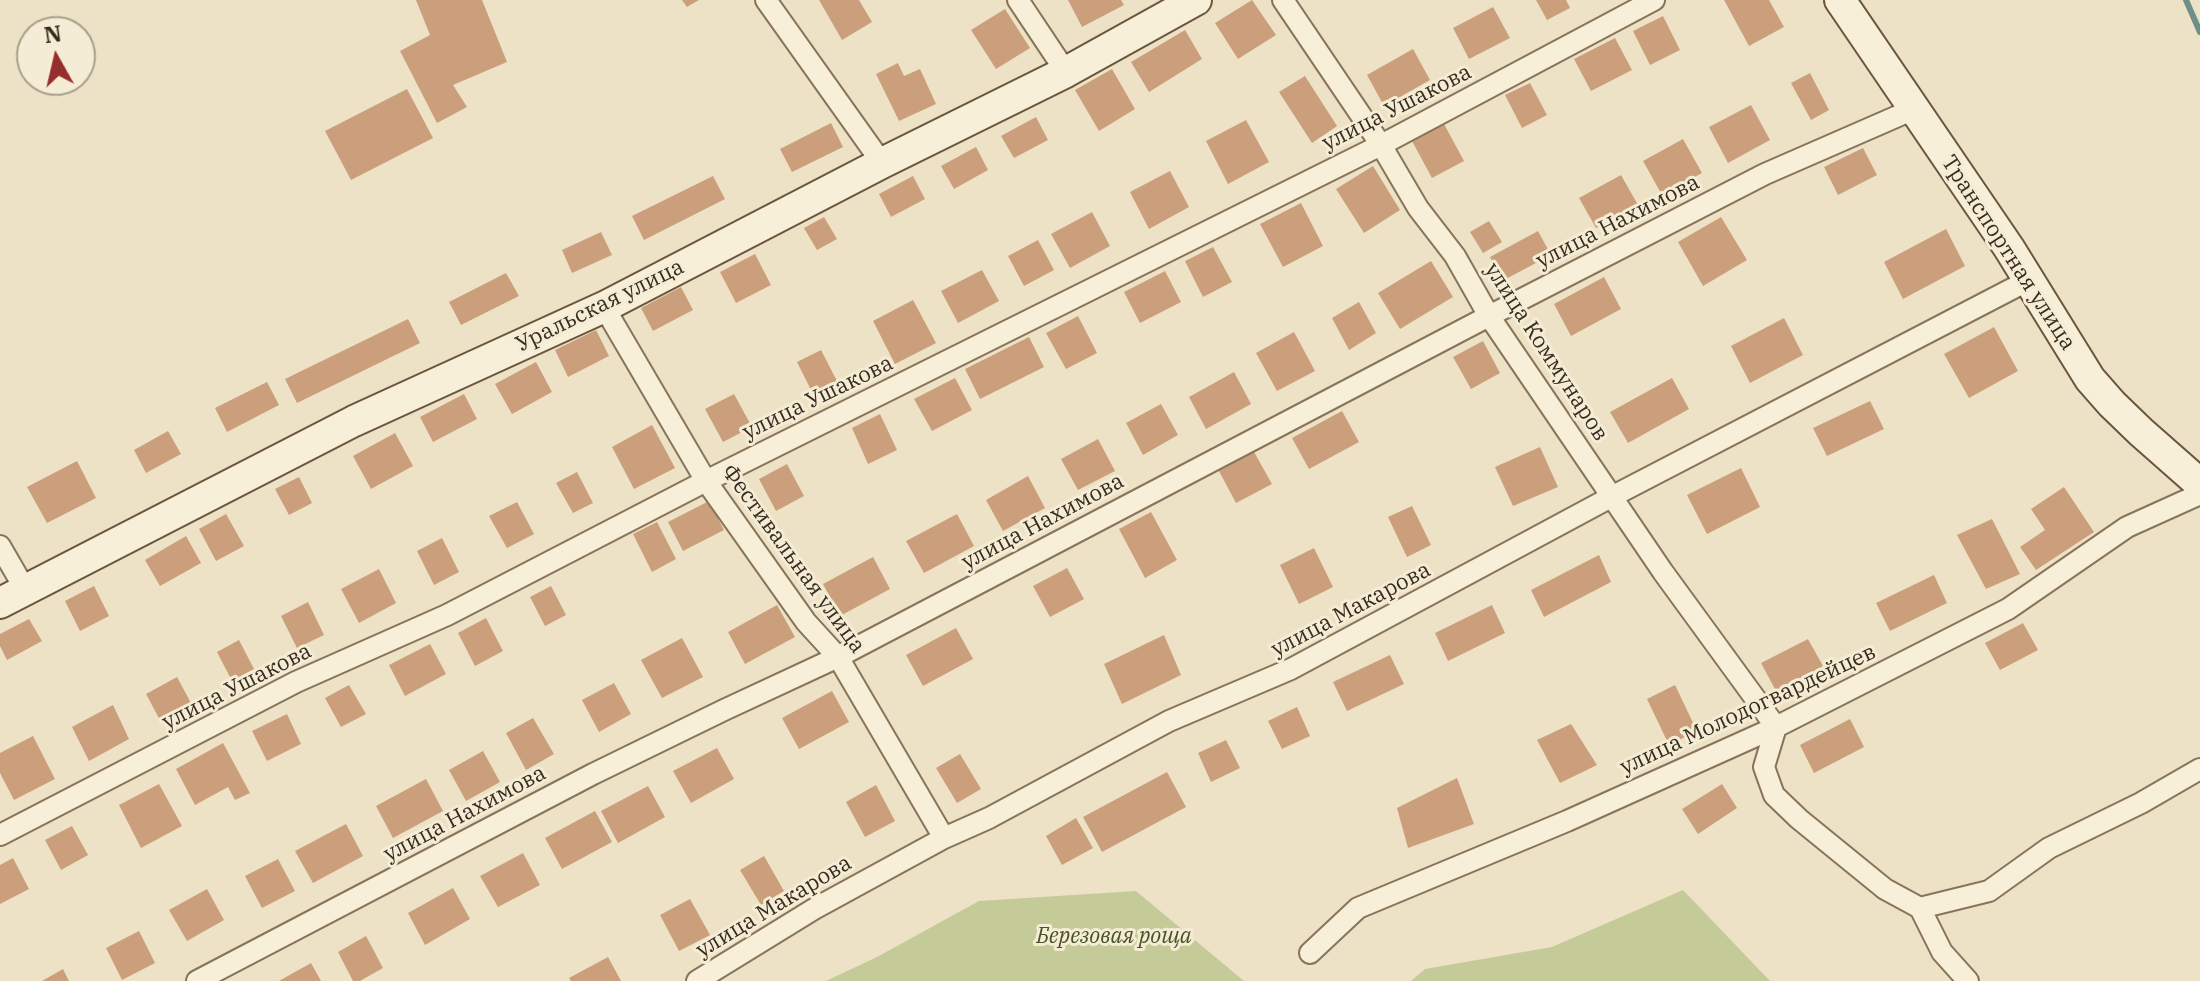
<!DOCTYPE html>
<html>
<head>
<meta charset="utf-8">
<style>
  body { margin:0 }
  #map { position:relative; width:2200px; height:981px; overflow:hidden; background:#ede2c5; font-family:"IBM Plex Serif",serif }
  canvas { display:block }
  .north { position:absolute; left:16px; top:16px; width:80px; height:80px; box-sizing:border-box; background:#f5ecd5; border:2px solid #a99f8c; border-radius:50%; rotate:352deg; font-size:22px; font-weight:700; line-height:32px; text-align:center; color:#382c1f }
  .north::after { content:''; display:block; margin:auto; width:28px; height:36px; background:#962e2d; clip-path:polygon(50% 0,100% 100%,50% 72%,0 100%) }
</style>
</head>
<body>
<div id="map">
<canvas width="2200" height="981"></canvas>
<div class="north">N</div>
</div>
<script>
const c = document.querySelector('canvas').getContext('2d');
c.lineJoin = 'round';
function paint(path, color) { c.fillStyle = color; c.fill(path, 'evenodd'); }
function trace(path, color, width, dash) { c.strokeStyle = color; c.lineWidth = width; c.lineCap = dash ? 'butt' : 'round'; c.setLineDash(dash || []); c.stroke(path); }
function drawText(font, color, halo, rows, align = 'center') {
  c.font = font + ' "IBM Plex Serif",serif'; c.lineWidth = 6; c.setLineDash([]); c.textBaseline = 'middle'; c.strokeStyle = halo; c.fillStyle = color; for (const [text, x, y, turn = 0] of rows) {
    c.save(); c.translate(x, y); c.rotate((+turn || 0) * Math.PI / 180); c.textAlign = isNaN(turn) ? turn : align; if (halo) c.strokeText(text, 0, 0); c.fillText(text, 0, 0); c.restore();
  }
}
paint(new Path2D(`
  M1683,890L1770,981H1411L1425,969L1552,947Z
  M1136,891L1244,981H826L877,957L979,901Z`), '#c4cb99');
trace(new Path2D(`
  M2186,0L2200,32`), '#6d8f88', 6);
paint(new Path2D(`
  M416,0H482L507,62L453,85L467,107L437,123L400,51L430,35Z
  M682,0H699L687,7Z
  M819,0H859L872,22L842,40Z
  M1068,0H1121L1124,5L1082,27Z
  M1252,0L1276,35L1238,59L1215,23Z
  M1536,0H1566L1570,8L1547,20Z
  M1724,0H1769L1784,27L1749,46Z
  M1493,7L1510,38L1469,59L1453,28Z
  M1005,9L1030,48L996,69L971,30Z
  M1663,16L1680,50L1650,65L1633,31Z
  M1185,30L1202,59L1149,92L1131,62Z
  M1615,38L1632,70L1591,91L1574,59Z
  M1413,49L1430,80L1384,106L1367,75Z
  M898,63L904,76L920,69L936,104L899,121L876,74Z
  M1112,69L1135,109L1099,131L1075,90Z
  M1810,73L1829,110L1811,120L1791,83Z
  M1305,76L1337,126L1312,143L1279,92Z
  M1530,83L1547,115L1522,128L1505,95Z
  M407,89L433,138L351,180L325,131Z
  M1751,105L1770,140L1728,163L1709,127Z
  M1036,117L1048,140L1014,158L1001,136Z
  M1246,120L1269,162L1228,184L1206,141Z
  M831,123L843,147L792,172L780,149Z
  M1444,124L1464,161L1432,178L1412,141Z
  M1683,139L1702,173L1662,195L1643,161Z
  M976,147L988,170L954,189L941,166Z
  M1863,148L1877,175L1838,195L1824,167Z
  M1373,166L1400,210L1364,233L1336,189Z
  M1170,171L1189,207L1149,229L1130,192Z
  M1621,175L1638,205L1596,228L1579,198Z
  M713,176L725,199L644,240L632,216Z
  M913,176L925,199L891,217L879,194Z
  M1301,203L1323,246L1283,267L1260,224Z
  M1092,212L1110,246L1070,268L1051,234Z
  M824,217L837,239L817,250L804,228Z
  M1721,217L1747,260L1703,286L1678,242Z
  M1489,221L1502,242L1483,253L1470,232Z
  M1946,229L1965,266L1903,299L1884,262Z
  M1538,231L1551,255L1502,281L1490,257Z
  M601,232L612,255L572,273L562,250Z
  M1038,240L1054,270L1024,286L1008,256Z
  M1213,247L1232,282L1203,297L1185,261Z
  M755,254L771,285L736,303L720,272Z
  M1431,261L1453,297L1400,329L1378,293Z
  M982,270L999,301L958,323L941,291Z
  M1165,271L1181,302L1140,323L1124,292Z
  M506,273L519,296L461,325L449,302Z
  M1604,277L1621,309L1571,336L1554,304Z
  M681,287L693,310L653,331L641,308Z
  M913,300L936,343L895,364L873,321Z
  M1359,302L1376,333L1349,350L1332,318Z
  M1078,316L1097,353L1066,369L1046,333Z
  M1784,318L1803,355L1750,383L1731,346Z
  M408,319L420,343L297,403L285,379Z
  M1994,327L2018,371L1969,398L1944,354Z
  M596,330L609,356L568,377L555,350Z
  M1294,332L1315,371L1277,391L1256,353Z
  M1029,337L1044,367L980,399L965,369Z
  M1483,341L1500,373L1471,389L1453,357Z
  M821,350L838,383L814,396L797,362Z
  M536,362L552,392L512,414L495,384Z
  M1234,372L1251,404L1206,429L1189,397Z
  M955,378L972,410L932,431L914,399Z
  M1672,378L1689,409L1628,443L1610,412Z
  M267,382L279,405L227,432L215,408Z
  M464,394L477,419L433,442L420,417Z
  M734,394L752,427L723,442L705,409Z
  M1870,401L1884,429L1827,456L1813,428Z
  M1161,404L1178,435L1143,455L1126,423Z
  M1342,411L1359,442L1309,469L1292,438Z
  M880,414L897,450L868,464L852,428Z
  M652,425L675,468L634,489L612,447Z
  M168,431L181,454L146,473L134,450Z
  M395,433L413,466L371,489L353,456Z
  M1098,439L1115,471L1078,490L1061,459Z
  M1540,447L1558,487L1513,506L1495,467Z
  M1254,452L1272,484L1236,503L1219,471Z
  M77,461L96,498L47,523L27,487Z
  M787,464L804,496L776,511L759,479Z
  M1741,468L1760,507L1707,534L1687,495Z
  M577,472L593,503L573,513L556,483Z
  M1028,476L1045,508L1003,531L986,500Z
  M299,477L312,503L289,515L275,489Z
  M2064,487L2094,532L2036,570L2020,547L2045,530L2031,509Z
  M709,501L724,530L683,551L668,522Z
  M517,502L534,534L507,548L489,516Z
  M1412,506L1431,545L1407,557L1388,517Z
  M1151,512L1177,560L1145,578L1119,529Z
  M226,514L244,546L216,561L199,529Z
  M957,514L974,546L924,573L906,541Z
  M1992,519L2020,574L1986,589L1957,535Z
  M657,522L676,559L652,572L633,534Z
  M186,536L201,563L160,586L145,560Z
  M442,538L459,572L434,585L417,551Z
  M1314,548L1333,587L1299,604L1280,565Z
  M1599,555L1611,582L1544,617L1531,590Z
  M873,557L890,589L840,616L823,584Z
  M1067,568L1084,599L1050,617L1033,586Z
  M379,569L396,603L359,623L341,589Z
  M1934,575L1947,603L1890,631L1876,603Z
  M94,586L109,616L80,631L65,601Z
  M551,586L566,615L545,626L530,597Z
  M308,602L324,635L297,648L281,616Z
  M777,605L795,637L745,664L728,632Z
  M1492,605L1505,633L1448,661L1435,633Z
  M486,618L503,651L475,666L458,633Z
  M29,619L42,641L7,660L0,646V634Z
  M2023,623L2038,650L2000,670L1985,643Z
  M956,628L973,659L923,686L906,655Z
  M1164,635L1181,675L1122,704L1104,664Z
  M682,638L703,677L662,698L641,660Z
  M1808,639L1823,666L1776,691L1761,663Z
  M239,640L254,669L232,681L217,652Z
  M430,644L446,674L405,696L389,665Z
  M1390,655L1404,684L1347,711L1333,682Z
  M177,677L191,703L160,720L146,694Z
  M614,683L631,714L599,732L582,700Z
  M349,685L366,714L341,727L325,698Z
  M1675,685L1697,731L1669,745L1647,699Z
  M832,691L849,722L799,749L782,718Z
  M113,705L129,739L89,761L72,727Z
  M1297,707L1310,736L1282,749L1268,721Z
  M287,714L301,744L267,761L252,731Z
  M533,718L554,754L526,770L506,733Z
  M1850,719L1864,747L1814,773L1800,745Z
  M1571,724L1597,765L1560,783L1537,740Z
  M33,736L55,779L14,800L0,773V753Z
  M1226,740L1240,768L1211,782L1198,753Z
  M223,743L250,793L235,800L228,787L195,805L176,769Z
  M717,748L734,779L691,803L673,771Z
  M483,751L500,782L466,801L449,770Z
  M960,754L981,789L957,803L936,768Z
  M1167,772L1186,807L1102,852L1083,817Z
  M1457,778L1474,824L1408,848L1397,808Z
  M426,779L443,811L393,838L376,806Z
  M159,784L182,826L141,848L119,805Z
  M1722,784L1737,808L1698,834L1682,809Z
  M876,785L895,821L865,837L846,802Z
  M648,786L665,817L618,843L601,811Z
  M595,811L612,842L562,869L545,838Z
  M1076,818L1093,848L1062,865L1046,836Z
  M346,824L363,856L313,883L295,851Z
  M72,826L88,855L61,870L45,840Z
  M523,853L540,885L498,907L480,876Z
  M764,856L784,891L761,905L740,870Z
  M13,858L29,889L0,904V865Z
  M278,859L295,891L262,908L245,876Z
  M453,888L470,919L425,945L408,913Z
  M207,889L224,920L187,941L169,910Z
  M690,899L710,935L679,951L660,915Z
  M139,931L155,963L122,980L106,948Z
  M366,936L383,968L360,981H353L338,952Z
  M608,957L621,981H571L569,978Z
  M311,963L321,981H279Z
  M63,969L69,981H42Z`), '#cb9f7c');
const street = new Path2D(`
  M766,0L882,163
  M1018,0L1066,72
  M1283,0L1381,145L1418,208L1455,256L1489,316L1663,572L1776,727L1764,767L1774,795L1799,819L1885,889L1920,908L1942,952L1968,981
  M604,307L706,481L806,622L838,657L944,838
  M0,546L26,591
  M0,835L296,682L447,615L706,481L1381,145L1654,0
  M1920,908L1989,891L2049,848L2141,803L2200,769
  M1310,953L1358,908L1567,821L1776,727L2008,609L2127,527L2200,494
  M197,981L593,774L724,710L838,657L1489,316L1765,174L1914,109
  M697,981L814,909L944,838L989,818L1169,721L1291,669L1613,496L2027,281`);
const secondary = new Path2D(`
  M1840,0L2009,248L2090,379L2112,404L2141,432L2200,484
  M0,603L354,421L604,307L882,163L1066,72L1196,0`);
trace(street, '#88745b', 24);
trace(secondary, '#6a553f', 34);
trace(street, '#f8efd8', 20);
trace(secondary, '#f8efd8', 30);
drawText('22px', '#382c1f', '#f5ecd5', [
  ["улица Ушакова",1397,108,-27],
  ["улица Нахимова",1618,222,-27],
  ["Транспортная улица",2008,253,57],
  ["Уральская улица",600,306,-26],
  ["улица Коммунаров",1546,352,57],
  ["улица Ушакова",818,398,-26],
  ["улица Нахимова",1043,522,-28],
  ["Фестивальная улица",793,559,54],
  ["улица Макарова",1351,610,-28],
  ["улица Ушакова",237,687,-27],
  ["улица Молодогвардейцев",1748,710,-25],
  ["улица Нахимова",465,814,-28],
  ["улица Макарова",774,907,-31]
]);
drawText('italic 22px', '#485426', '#f5ecd5', [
  ["Березовая роща",1114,937]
]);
</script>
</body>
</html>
